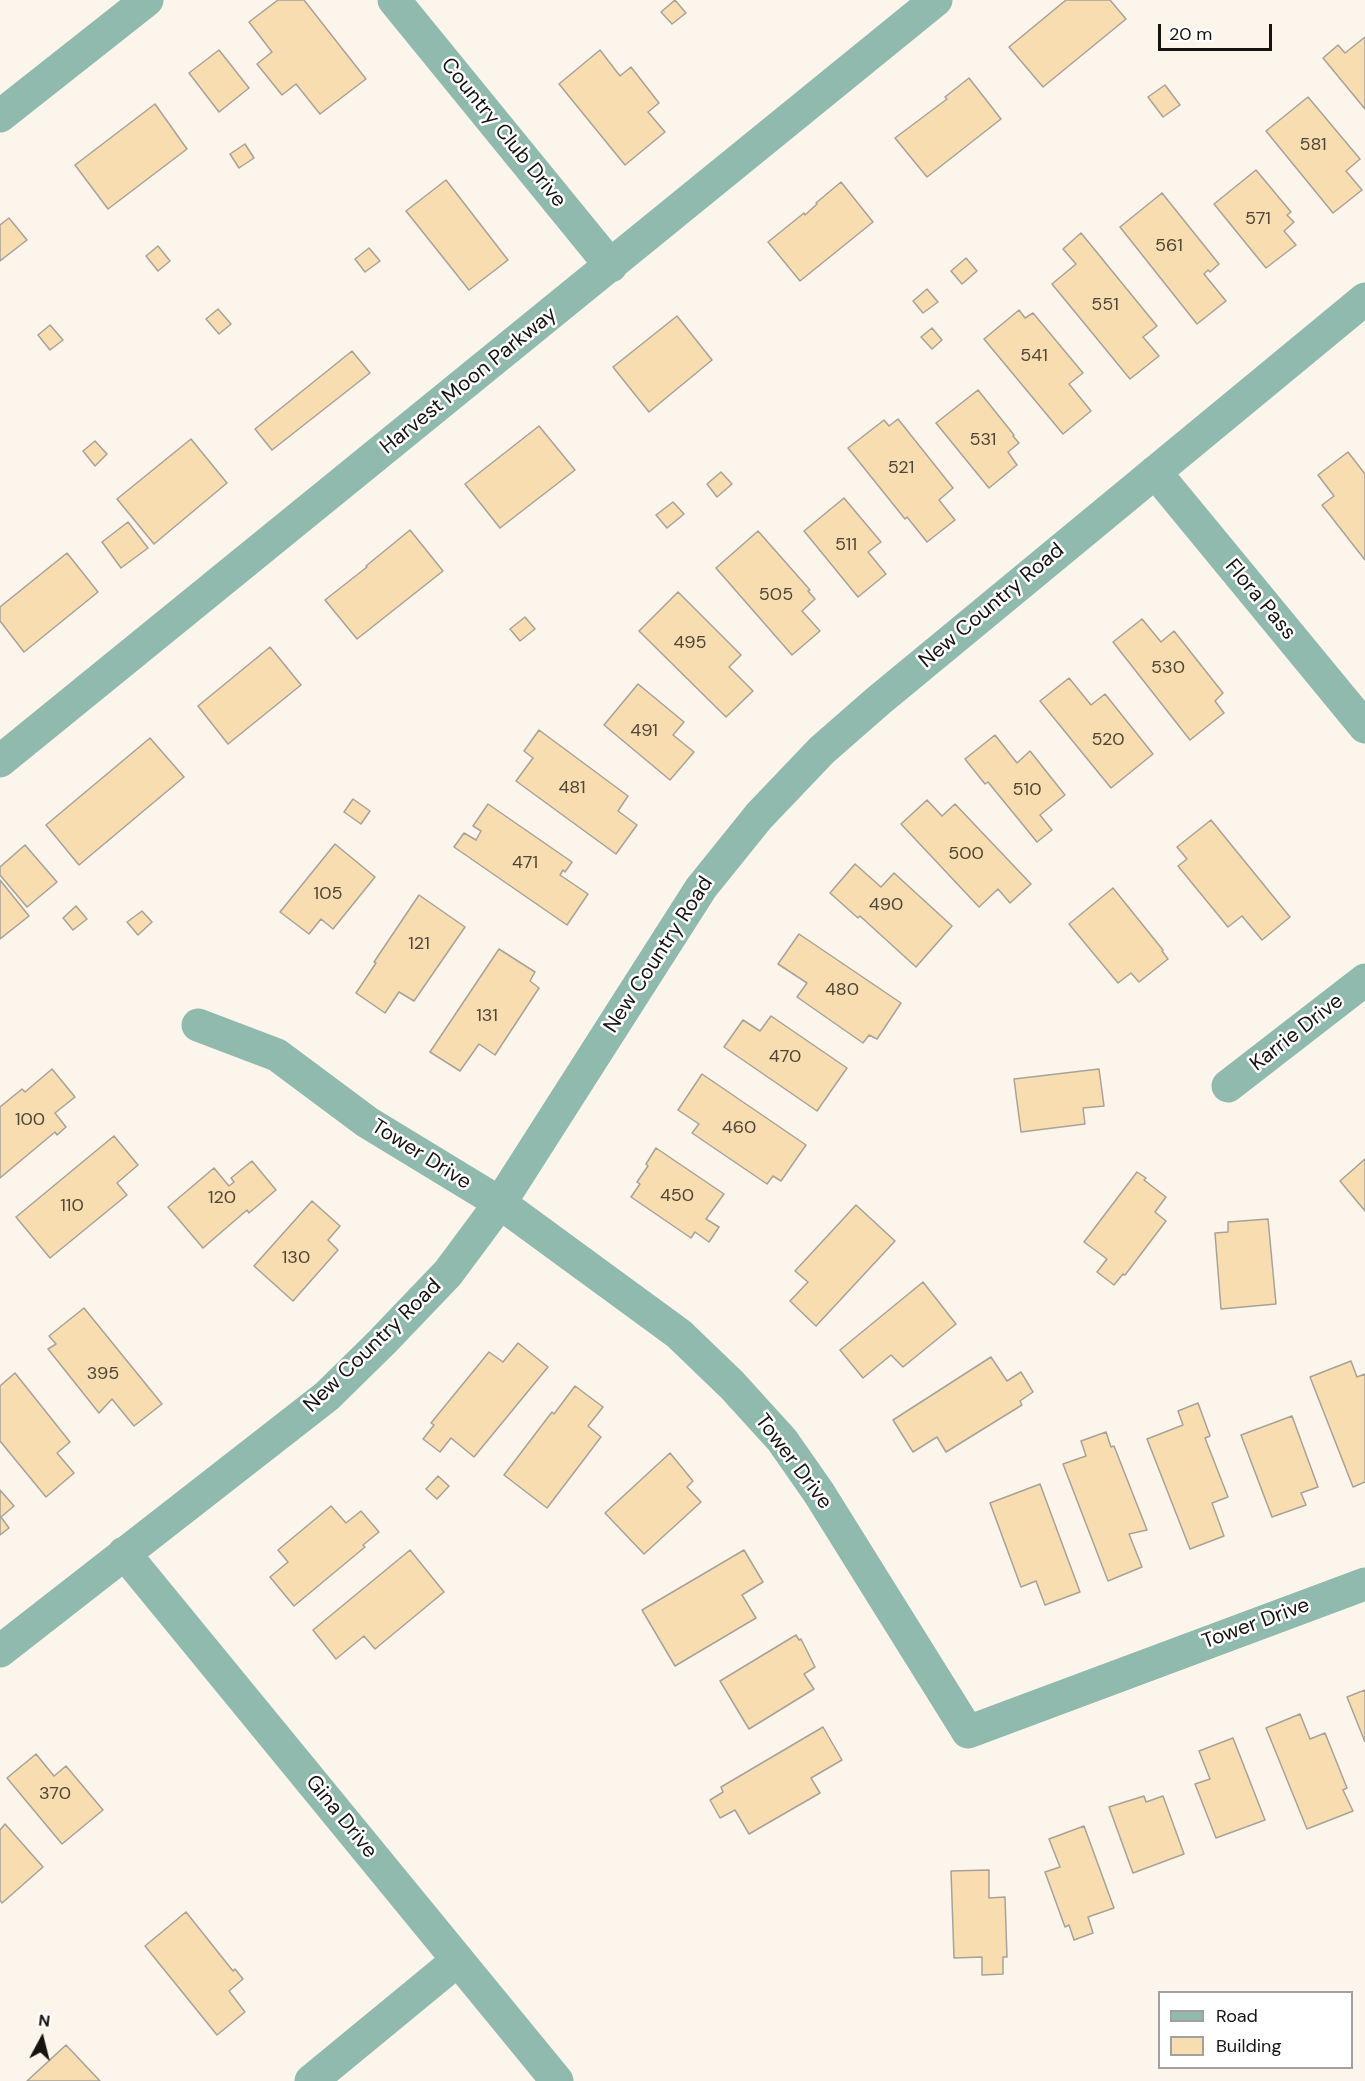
<!DOCTYPE html>
<html>
<head>
<meta charset="utf-8">
<style>
  body { margin:0 }
  #map { position:relative; width:1365px; height:2081px; overflow:hidden; background:#fcf5eb; font-family:"DM Sans",sans-serif }
  canvas { display:block }
  .legend { position:absolute; left:1158px; top:1991px; width:195px; height:78px; box-sizing:border-box; background:#fff; border:2px solid #a2a19f; margin:0; padding:8px 10px; list-style:none; font-size:18px; color:#161410 }
  .legend li { display:flex; align-items:center; gap:12px; height:30px }
  .legend b { width:30px; border:2px solid #a2a19f }
  .north { position:absolute; left:12px; top:2009px; width:60px; height:60px; -webkit-text-stroke:4px #fff; paint-order:stroke; rotate:7deg; font-size:16px; font-weight:700; line-height:24px; text-align:center; color:#161410 }
  .north::after { content:''; display:block; margin:auto; width:21px; height:27px; background:#161410; clip-path:polygon(50% 0,100% 100%,50% 72%,0 100%) }
  .scale { position:absolute; left:1158px; top:24px; width:114px; height:27px; box-sizing:border-box; border:3px solid #161410; border-top:0; padding-left:8px; font-size:18px; line-height:21px; white-space:nowrap; color:#161410; -webkit-text-stroke:4px #fff; paint-order:stroke }
</style>
</head>
<body>
<div id="map">
<canvas width="1365" height="2081"></canvas>
<ul class="legend">
<li><b style="height:8px;background:#8fbaad"></b>Road</li>
<li><b style="height:16px;background:#f8ddb1"></b>Building</li>
</ul>
<div class="north">N</div>
<div class="scale">20 m</div>
</div>
<script>
const c = document.querySelector('canvas').getContext('2d');
c.lineJoin = 'round';
function paint(path, color) { c.fillStyle = color; c.fill(path, 'evenodd'); }
function trace(path, color, width, dash) { c.strokeStyle = color; c.lineWidth = width; c.lineCap = dash ? 'butt' : 'round'; c.setLineDash(dash || []); c.stroke(path); }
function drawText(font, color, halo, rows, align = 'center') {
  c.font = font + ' "DM Sans",sans-serif'; c.lineWidth = 5; c.setLineDash([]); c.textBaseline = 'middle'; c.strokeStyle = halo; c.fillStyle = color; for (const [text, x, y, turn = 0] of rows) {
    c.save(); c.translate(x, y); c.rotate((+turn || 0) * Math.PI / 180); c.textAlign = isNaN(turn) ? turn : align; if (halo) c.strokeText(text, 0, 0); c.fillText(text, 0, 0); c.restore();
  }
}
const building = new Path2D(`
  M278,0H304L366,79L320,114L296,84L282,95L257,64L272,52L249,22Z
  M675,0L686,13L672,24L661,12Z
  M1066,0H1110L1126,19L1043,87L1009,47Z
  M1365,37V109L1323,58L1338,45L1345,53Z
  M219,50L249,88L219,112L189,73Z
  M600,50L620,76L631,67L659,103L648,112L665,132L625,165L559,84Z
  M969,78L1001,119L927,177L895,138L947,99L945,97Z
  M1165,85L1180,105L1163,117L1148,97Z
  M1308,97L1360,159L1346,171L1362,190L1333,213L1266,131Z
  M155,104L187,149L108,209L75,165Z
  M245,144L254,158L239,168L230,154Z
  M1256,170L1291,212L1287,215L1294,222L1284,231L1296,245L1266,268L1214,204Z
  M446,180L508,260L469,290L406,211Z
  M841,182L873,222L800,281L768,242L804,213L805,215L817,204L816,203Z
  M1162,193L1219,264L1210,272L1208,270L1204,274L1226,301L1197,324L1120,227Z
  M9,218L27,240L0,261V225Z
  M1081,233L1157,326L1143,337L1159,356L1130,379L1052,284L1076,264L1063,249Z
  M158,246L170,261L158,271L146,256Z
  M369,248L380,261L365,272L355,259Z
  M966,258L977,271L962,284L951,271Z
  M927,289L938,302L923,313L913,301Z
  M218,309L231,324L219,334L206,319Z
  M1019,310L1025,318L1033,313L1083,373L1069,384L1091,411L1063,434L984,339Z
  M677,316L712,360L649,412L613,367Z
  M50,325L63,340L50,350L38,335Z
  M932,328L942,340L932,349L921,337Z
  M352,351L370,373L272,450L255,429Z
  M978,390L1014,435L1013,436L1019,443L1008,452L1017,465L989,488L936,423Z
  M898,419L953,488L939,500L955,520L927,542L907,517L905,519L848,448L884,420L889,426Z
  M539,426L575,470L500,528L465,484Z
  M191,439L227,483L154,544L117,499Z
  M95,441L107,454L95,466L83,451Z
  M1348,452L1365,474V560L1322,505L1334,496L1318,475Z
  M721,472L732,484L717,497L707,484Z
  M844,498L881,542L868,552L886,574L858,597L804,531Z
  M673,502L684,514L667,528L656,515Z
  M128,522L148,548L121,568L102,542Z
  M410,530L443,571L357,639L325,600L367,567L366,566Z
  M758,531L810,590L808,591L815,599L802,611L820,631L792,655L716,568Z
  M67,553L98,592L24,652L0,621V607Z
  M678,592L741,655L729,667L753,691L726,717L639,631Z
  M525,617L535,629L520,641L510,629Z
  M1142,619L1161,642L1174,631L1223,693L1215,701L1224,713L1190,740L1113,642Z
  M270,647L301,685L228,744L198,706Z
  M1069,678L1091,705L1105,694L1153,754L1111,788L1040,701Z
  M638,684L684,722L673,735L694,752L670,780L604,725Z
  M539,730L628,796L618,811L637,825L616,854L516,781L533,758L524,751Z
  M995,735L1017,763L1030,751L1065,795L1040,815L1052,830L1037,842L988,782L985,784L965,759Z
  M150,738L184,777L79,865L46,825Z
  M353,799L370,811L361,824L344,812Z
  M927,800L942,816L955,804L1031,884L1010,903L998,889L979,907L901,824Z
  M488,804L572,862L565,872L563,870L560,875L588,894L567,925L454,847L464,833L476,840L481,831L473,826Z
  M1211,820L1290,917L1262,940L1242,916L1228,927L1178,866L1187,859L1177,847Z
  M335,844L375,877L333,929L321,919L309,934L280,912Z
  M25,845L57,882L27,907L0,875V867Z
  M855,864L881,887L894,873L952,926L916,967L860,916L858,918L830,893Z
  M0,880L29,916L0,939Z
  M1113,888L1163,950L1162,951L1168,959L1139,982L1131,973L1118,983L1069,924Z
  M419,895L465,927L414,1001L399,992L385,1013L356,993L376,963L374,962Z
  M76,906L87,919L73,930L63,918Z
  M142,911L152,922L138,935L127,922Z
  M799,934L901,1003L877,1039L869,1035L863,1043L797,997L807,983L778,964Z
  M499,949L535,972L530,981L539,988L495,1055L479,1044L460,1071L430,1052Z
  M771,1016L847,1068L817,1111L724,1047L743,1020L760,1031Z
  M52,1069L75,1097L55,1113L66,1127L57,1135L55,1132L0,1178V1107L22,1089L25,1092Z
  M1099,1069L1104,1106L1083,1108L1085,1124L1021,1132L1014,1079Z
  M702,1074L806,1145L781,1181L773,1176L767,1184L692,1133L699,1124L678,1110Z
  M114,1136L138,1165L117,1183L127,1195L50,1258L16,1217Z
  M656,1148L724,1194L706,1219L719,1227L709,1242L695,1232L691,1238L631,1197L640,1184L637,1182L648,1166L646,1164Z
  M1365,1159V1211L1340,1181Z
  M252,1161L276,1190L249,1213L247,1210L203,1248L168,1207L214,1168L229,1186L234,1182L231,1178Z
  M1137,1172L1146,1178L1144,1180L1166,1197L1155,1212L1166,1221L1125,1275L1123,1274L1114,1285L1097,1272L1107,1259L1084,1242Z
  M312,1201L340,1226L328,1240L338,1250L293,1301L254,1266Z
  M856,1205L895,1241L816,1326L790,1301L808,1282L795,1271Z
  M1268,1219L1276,1304L1221,1309L1215,1233L1228,1232V1222Z
  M923,1282L956,1324L903,1367L891,1355L863,1378L840,1350Z
  M84,1308L162,1404L134,1426L112,1399L99,1413L48,1349L56,1344L49,1336Z
  M518,1343L548,1367L474,1457L451,1438L440,1452L423,1439L434,1425L431,1423L489,1352L503,1362Z
  M991,1357L1007,1381L1021,1372L1033,1392L1020,1401L1022,1405L946,1452L937,1437L913,1452L893,1420Z
  M1351,1361L1357,1377L1365,1374V1482L1353,1487L1310,1377Z
  M15,1373L70,1442L57,1453L74,1473L46,1497L0,1441V1386Z
  M575,1386L603,1407L588,1426L601,1437L547,1508L504,1475L552,1412L554,1414Z
  M1198,1403L1210,1436L1205,1438L1228,1497L1212,1503L1224,1536L1190,1549L1147,1439L1183,1425L1178,1411Z
  M1292,1416L1318,1487L1301,1493L1306,1505L1272,1517L1241,1435Z
  M1106,1432L1111,1447L1114,1446L1147,1530L1129,1534L1142,1567L1108,1581L1063,1464L1086,1456L1081,1441Z
  M670,1453L693,1481L687,1487L701,1502L644,1554L605,1513Z
  M438,1476L449,1486L437,1499L426,1489Z
  M1040,1484L1080,1592L1045,1605L1036,1581L1021,1587L990,1503Z
  M0,1490L14,1506L1,1517L9,1528L0,1535Z
  M331,1506L346,1523L361,1511L379,1532L363,1545L365,1547L294,1606L270,1577L288,1562L278,1550Z
  M410,1550L444,1592L375,1649L364,1636L336,1659L313,1630Z
  M744,1550L763,1582L742,1595L756,1618L675,1666L642,1610Z
  M796,1635L799,1640L801,1639L815,1667L804,1674L814,1689L749,1729L720,1681Z
  M1365,1690V1742L1347,1697Z
  M1300,1714L1310,1739L1325,1733L1347,1788L1343,1790L1353,1811L1307,1829L1266,1728Z
  M823,1727L842,1760L811,1778L820,1793L749,1834L735,1810L720,1818L710,1800L723,1792L721,1787Z
  M1233,1738L1265,1820L1216,1838L1195,1784L1210,1779L1199,1751Z
  M36,1754L54,1776L66,1766L103,1810L62,1844L7,1778Z
  M1144,1796L1146,1802L1163,1796L1184,1854L1133,1873L1109,1807Z
  M5,1824L43,1867L2,1903L0,1900V1830Z
  M1084,1826L1114,1908L1088,1917L1093,1933L1074,1940L1069,1925L1065,1927L1045,1872L1060,1867L1049,1839Z
  M989,1870V1898L1005,1897L1007,1957H1003V1974L982,1975V1957L954,1958L951,1871Z
  M186,1912L233,1971L235,1969L243,1979L229,1991L245,2012L217,2035L145,1946Z
  M66,2045L100,2081H27Z`);
paint(building, '#f8ddb1');
trace(building, '#a8a299', 1.5);
trace(new Path2D(`
  M394,0L611,266
  M0,116L147,0
  M1155,472L1365,727
  M0,761L936,0
  M198,1025L277,1055L367,1122L500,1203L679,1334L732,1385L782,1440L819,1493L968,1732L1365,1584
  M1228,1086L1365,980
  M124,1553L557,2081
  M0,1651L327,1396L382,1342L448,1273L500,1203L701,888L759,816L822,750L878,701L1365,299
  M311,2081L458,1960`), '#8fbaad', 33);
drawText('18px', '#4e4638', null, [
  ["581",1313,145],
  ["571",1258,219],
  ["561",1169,246],
  ["551",1105,305],
  ["541",1034,356],
  ["531",983,440],
  ["521",901,468],
  ["511",846,545],
  ["505",776,595],
  ["495",690,643],
  ["530",1168,668],
  ["491",644,731],
  ["520",1108,740],
  ["481",572,788],
  ["510",1027,790],
  ["500",966,854],
  ["471",525,863],
  ["105",328,894],
  ["490",886,905],
  ["121",419,944],
  ["480",842,990],
  ["131",487,1016],
  ["470",785,1057],
  ["100",30,1120],
  ["460",739,1128],
  ["450",677,1196],
  ["120",222,1198],
  ["110",72,1206],
  ["130",296,1258],
  ["395",103,1374],
  ["370",55,1794]
]);
drawText('21px', '#161410', '#fff', [
  ["Country Club Drive",503,133,51],
  ["Harvest Moon Parkway",469,381,-39],
  ["Flora Pass",1260,600,50],
  ["New Country Road",992,606,-40],
  ["New Country Road",659,955,-57],
  ["Karrie Drive",1297,1033,-38],
  ["Tower Drive",421,1155,32],
  ["New Country Road",373,1346,-44],
  ["Tower Drive",793,1462,53],
  ["Tower Drive",1256,1624,-20],
  ["Gina Drive",341,1817,51]
]);
</script>
</body>
</html>
